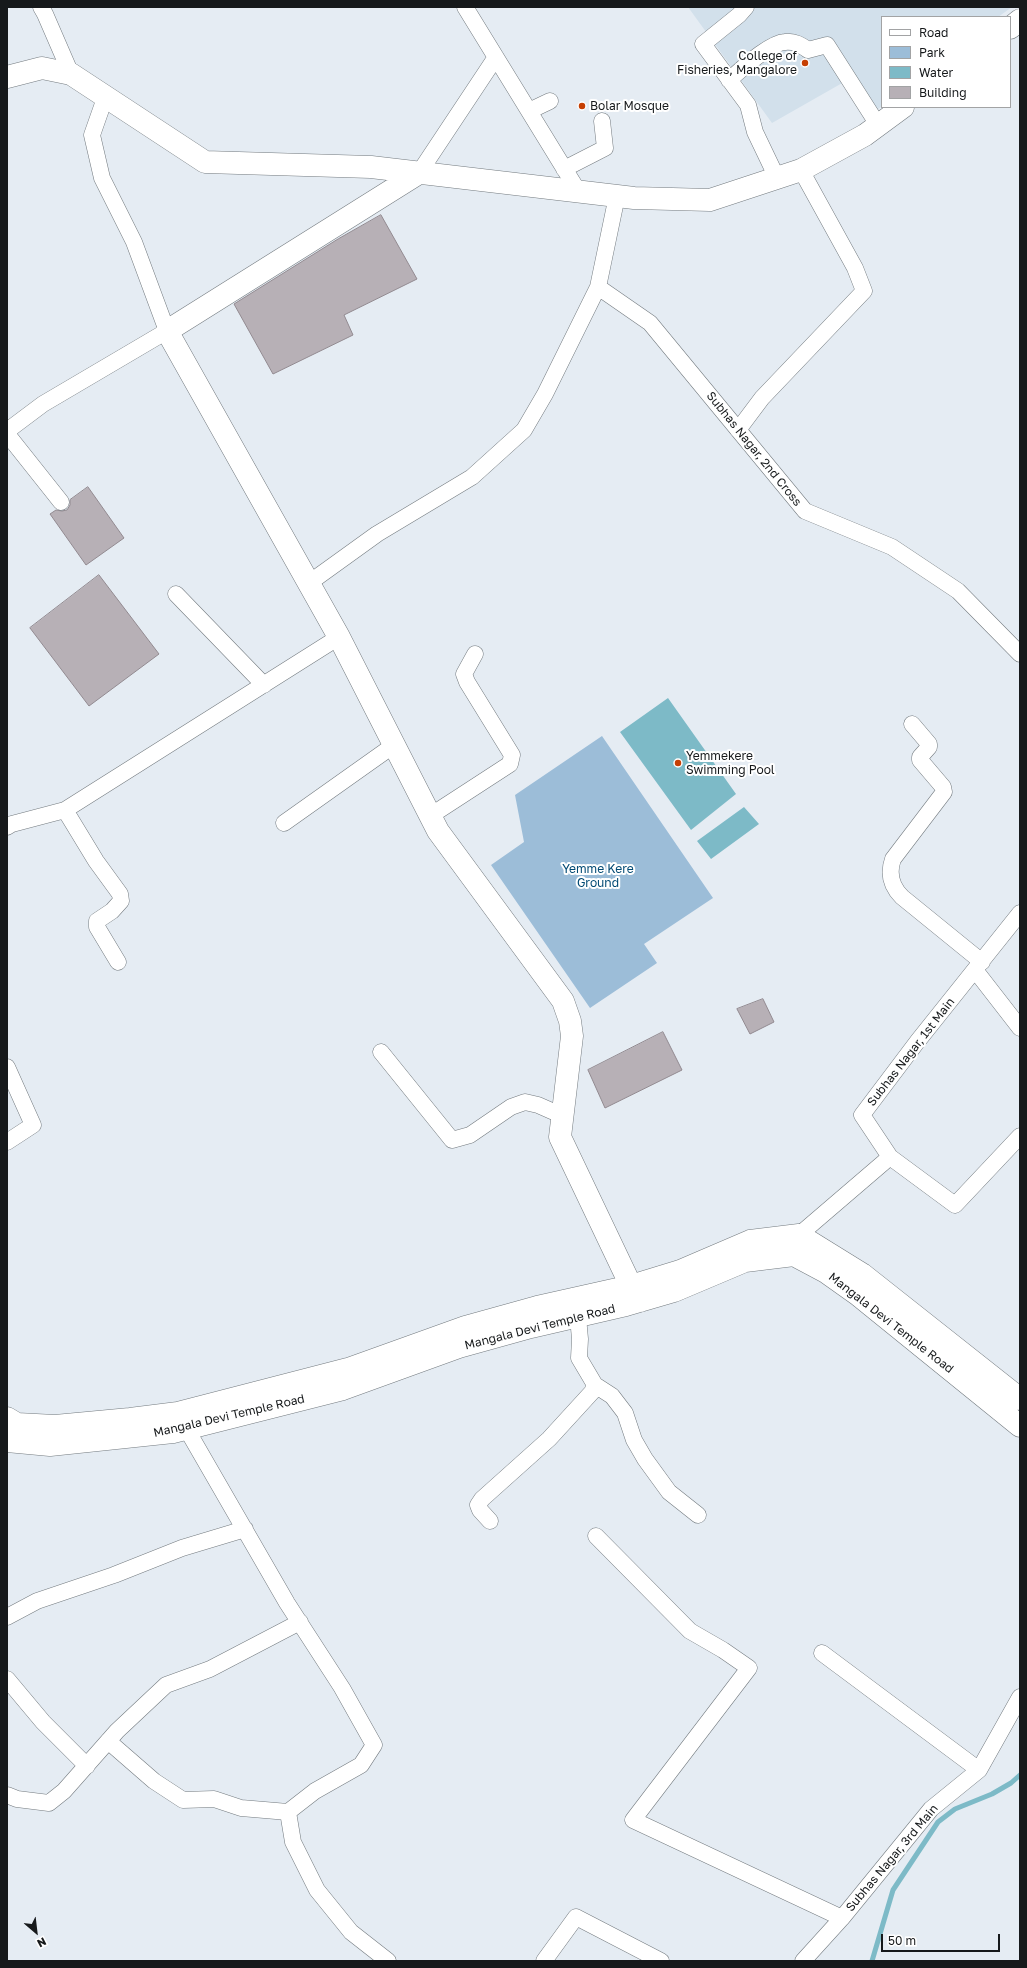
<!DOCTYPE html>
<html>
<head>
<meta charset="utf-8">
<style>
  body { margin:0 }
  #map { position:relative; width:1027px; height:1968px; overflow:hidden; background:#e5ecf3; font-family:"Golos Text",sans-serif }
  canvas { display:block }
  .frame { position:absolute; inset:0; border:8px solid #16191b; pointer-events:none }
  .legend { position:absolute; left:881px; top:16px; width:130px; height:92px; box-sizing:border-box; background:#fff; border:1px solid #a2a3a4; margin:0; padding:5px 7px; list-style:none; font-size:12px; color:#16191b }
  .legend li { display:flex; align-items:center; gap:8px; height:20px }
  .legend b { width:20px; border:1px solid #a2a3a4 }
  .north { position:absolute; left:16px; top:1912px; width:40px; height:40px; -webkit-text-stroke:3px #fff; paint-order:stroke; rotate:152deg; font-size:11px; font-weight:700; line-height:16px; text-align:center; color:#16191b }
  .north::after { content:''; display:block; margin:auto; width:14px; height:18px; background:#16191b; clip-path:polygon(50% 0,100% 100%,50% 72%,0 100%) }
  .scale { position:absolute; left:881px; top:1934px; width:119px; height:18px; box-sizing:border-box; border:2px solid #16191b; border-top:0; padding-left:5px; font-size:12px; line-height:14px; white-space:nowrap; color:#16191b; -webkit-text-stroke:3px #fff; paint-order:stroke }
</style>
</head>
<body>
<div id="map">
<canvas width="1027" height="1968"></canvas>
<div class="frame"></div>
<ul class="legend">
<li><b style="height:5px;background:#fff"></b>Road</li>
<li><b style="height:11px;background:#9cbdd8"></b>Park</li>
<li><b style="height:11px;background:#7dbac7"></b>Water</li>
<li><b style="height:11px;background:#b7b0b6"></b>Building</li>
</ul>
<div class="north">N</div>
<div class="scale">50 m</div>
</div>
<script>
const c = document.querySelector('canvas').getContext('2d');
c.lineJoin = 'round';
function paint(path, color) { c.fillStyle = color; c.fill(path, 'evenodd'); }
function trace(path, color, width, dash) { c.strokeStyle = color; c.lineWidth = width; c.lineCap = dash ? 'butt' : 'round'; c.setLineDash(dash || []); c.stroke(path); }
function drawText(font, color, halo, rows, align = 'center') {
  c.font = font + ' "Golos Text",sans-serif'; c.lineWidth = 4; c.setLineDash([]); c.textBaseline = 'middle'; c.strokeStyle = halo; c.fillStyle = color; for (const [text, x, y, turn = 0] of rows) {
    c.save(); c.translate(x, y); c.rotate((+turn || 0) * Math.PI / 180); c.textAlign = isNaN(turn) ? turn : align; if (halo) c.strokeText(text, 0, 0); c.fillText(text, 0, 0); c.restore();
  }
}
paint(new Path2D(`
  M688,7H1012L998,17H882V106L865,119L844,82L772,123Z`), '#d2e0eb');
paint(new Path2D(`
  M602,736L713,898L644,944L657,963L590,1008L491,865L524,842L515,795Z`), '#9cbdd8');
paint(new Path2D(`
  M668,698L736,794L691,830L620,732Z
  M744,807L759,824L711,859L697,841Z`), '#7dbac7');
trace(new Path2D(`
  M872,1961L893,1890L938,1822L955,1809L992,1794L1011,1783L1020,1775`), '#7dbac7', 5);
const building = new Path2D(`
  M381,215L417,279L344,315L353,335L273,374L234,304L338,239Z
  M88,487L124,538L86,565L50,514L56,510L62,511L67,510L70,505V500Z
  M99,575L159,654L89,706L30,628Z
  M763,999L774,1022L750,1034L737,1009Z
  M663,1032L682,1070L605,1108L588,1070Z`);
paint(building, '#b7b0b6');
trace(building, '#928a90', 1);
const street = new Path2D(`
  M41,7L45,14L71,74
  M465,7L578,191
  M746,7L739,15L703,44L748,105L755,132L777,178
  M729,80C742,69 769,43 785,42C795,41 801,45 808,50L827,45L878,125
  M529,111L550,101
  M564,169L605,148L602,121
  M419,173L496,57
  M617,196L598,287L650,323L805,511L892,547L958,591L1020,654
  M738,430L762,398L864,291L855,268L801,170
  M7,431L43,404L167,331L134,242L102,178L92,135L105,98
  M7,434L61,502
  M309,583L377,534L472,477L524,430L545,394L598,287
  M176,594L264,685
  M912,724L929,744V747L920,757V760L943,787L944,792L893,859C888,873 891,886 902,897L982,962
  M65,810L96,861L120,894L121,901L112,911L97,921V927L118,962
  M430,816L510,764L512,755L467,682L464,674L475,654
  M284,823L394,745
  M7,827L12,824L65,810L339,637
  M975,970L1020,1028
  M381,1052L452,1140L470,1135L511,1107L525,1102L538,1105L563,1116
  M7,1067L33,1125L7,1142
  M890,1157L955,1205L1020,1136
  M797,1245L799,1235L890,1157L862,1115L917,1042L1020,913
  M578,1317L580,1339L579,1358L595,1385L612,1396L625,1413L634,1440L645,1459L669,1492L698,1515
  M182,1421L287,1603L342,1688L374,1745L361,1765L315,1791L288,1812L293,1842L317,1890L351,1932L388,1961
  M490,1521L480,1510L478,1505L482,1499L549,1439L592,1392L595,1385
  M596,1536L690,1631L723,1650L749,1668L633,1820L842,1918
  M7,1617L37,1601L114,1575L182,1548L245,1529
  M822,1653L979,1770
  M7,1679L43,1722L87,1766
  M108,1741L154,1781L183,1800L214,1799L241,1808L288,1812
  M7,1795L17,1799L49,1803L64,1791L117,1731L166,1685L210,1669L300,1622
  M544,1961L576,1917L661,1961
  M803,1961L842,1918L931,1809L979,1770L1020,1697`);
const secondary = new Path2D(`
  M1010,28L1020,20
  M7,77L42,68L71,74L205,162L371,167L634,198L710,200L801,170L865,135L903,107
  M419,173L167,331L339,637L438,831L563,1001L570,1021L572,1036L560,1137L631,1286L640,1301
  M7,1418L17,1424L55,1426L130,1419L178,1413L348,1369L465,1327L537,1307L631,1286L680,1271L750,1241L799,1235L862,1274L1020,1399
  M7,1441L50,1445L173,1432L343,1389L459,1347L531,1327L626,1305L674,1291L745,1261L794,1255L826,1272L857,1294L1020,1426`);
trace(street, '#737a7f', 17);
trace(secondary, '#737a7f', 23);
trace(street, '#fff', 16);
trace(secondary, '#fff', 22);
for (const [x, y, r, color] of [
  [805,63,4,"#c63f03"],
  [582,106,4,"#c63f03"],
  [678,763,4,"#c63f03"]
]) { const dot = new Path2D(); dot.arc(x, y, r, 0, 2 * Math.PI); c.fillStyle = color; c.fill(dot); trace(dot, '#fff', 1.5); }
drawText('12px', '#16191b', '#fff', [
  ["College of",797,56,"right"],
  ["Fisheries, Mangalore",797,70,"right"],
  ["Bolar Mosque",590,106],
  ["Yemmekere",686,756],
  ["Swimming Pool",686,770]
], 'left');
drawText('12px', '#16191b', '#fff', [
  ["Subhas Nagar, 2nd Cross",754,449,51],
  ["Subhas Nagar, 1st Main",911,1052,-52],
  ["Mangala Devi Temple Road",891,1323,38],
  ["Mangala Devi Temple Road",540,1327,-14],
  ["Mangala Devi Temple Road",229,1416,-13],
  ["Subhas Nagar, 3rd Main",892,1858,-50]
]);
drawText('12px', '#004973', '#fff', [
  ["Yemme Kere",598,869],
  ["Ground",598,883]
]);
</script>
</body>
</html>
